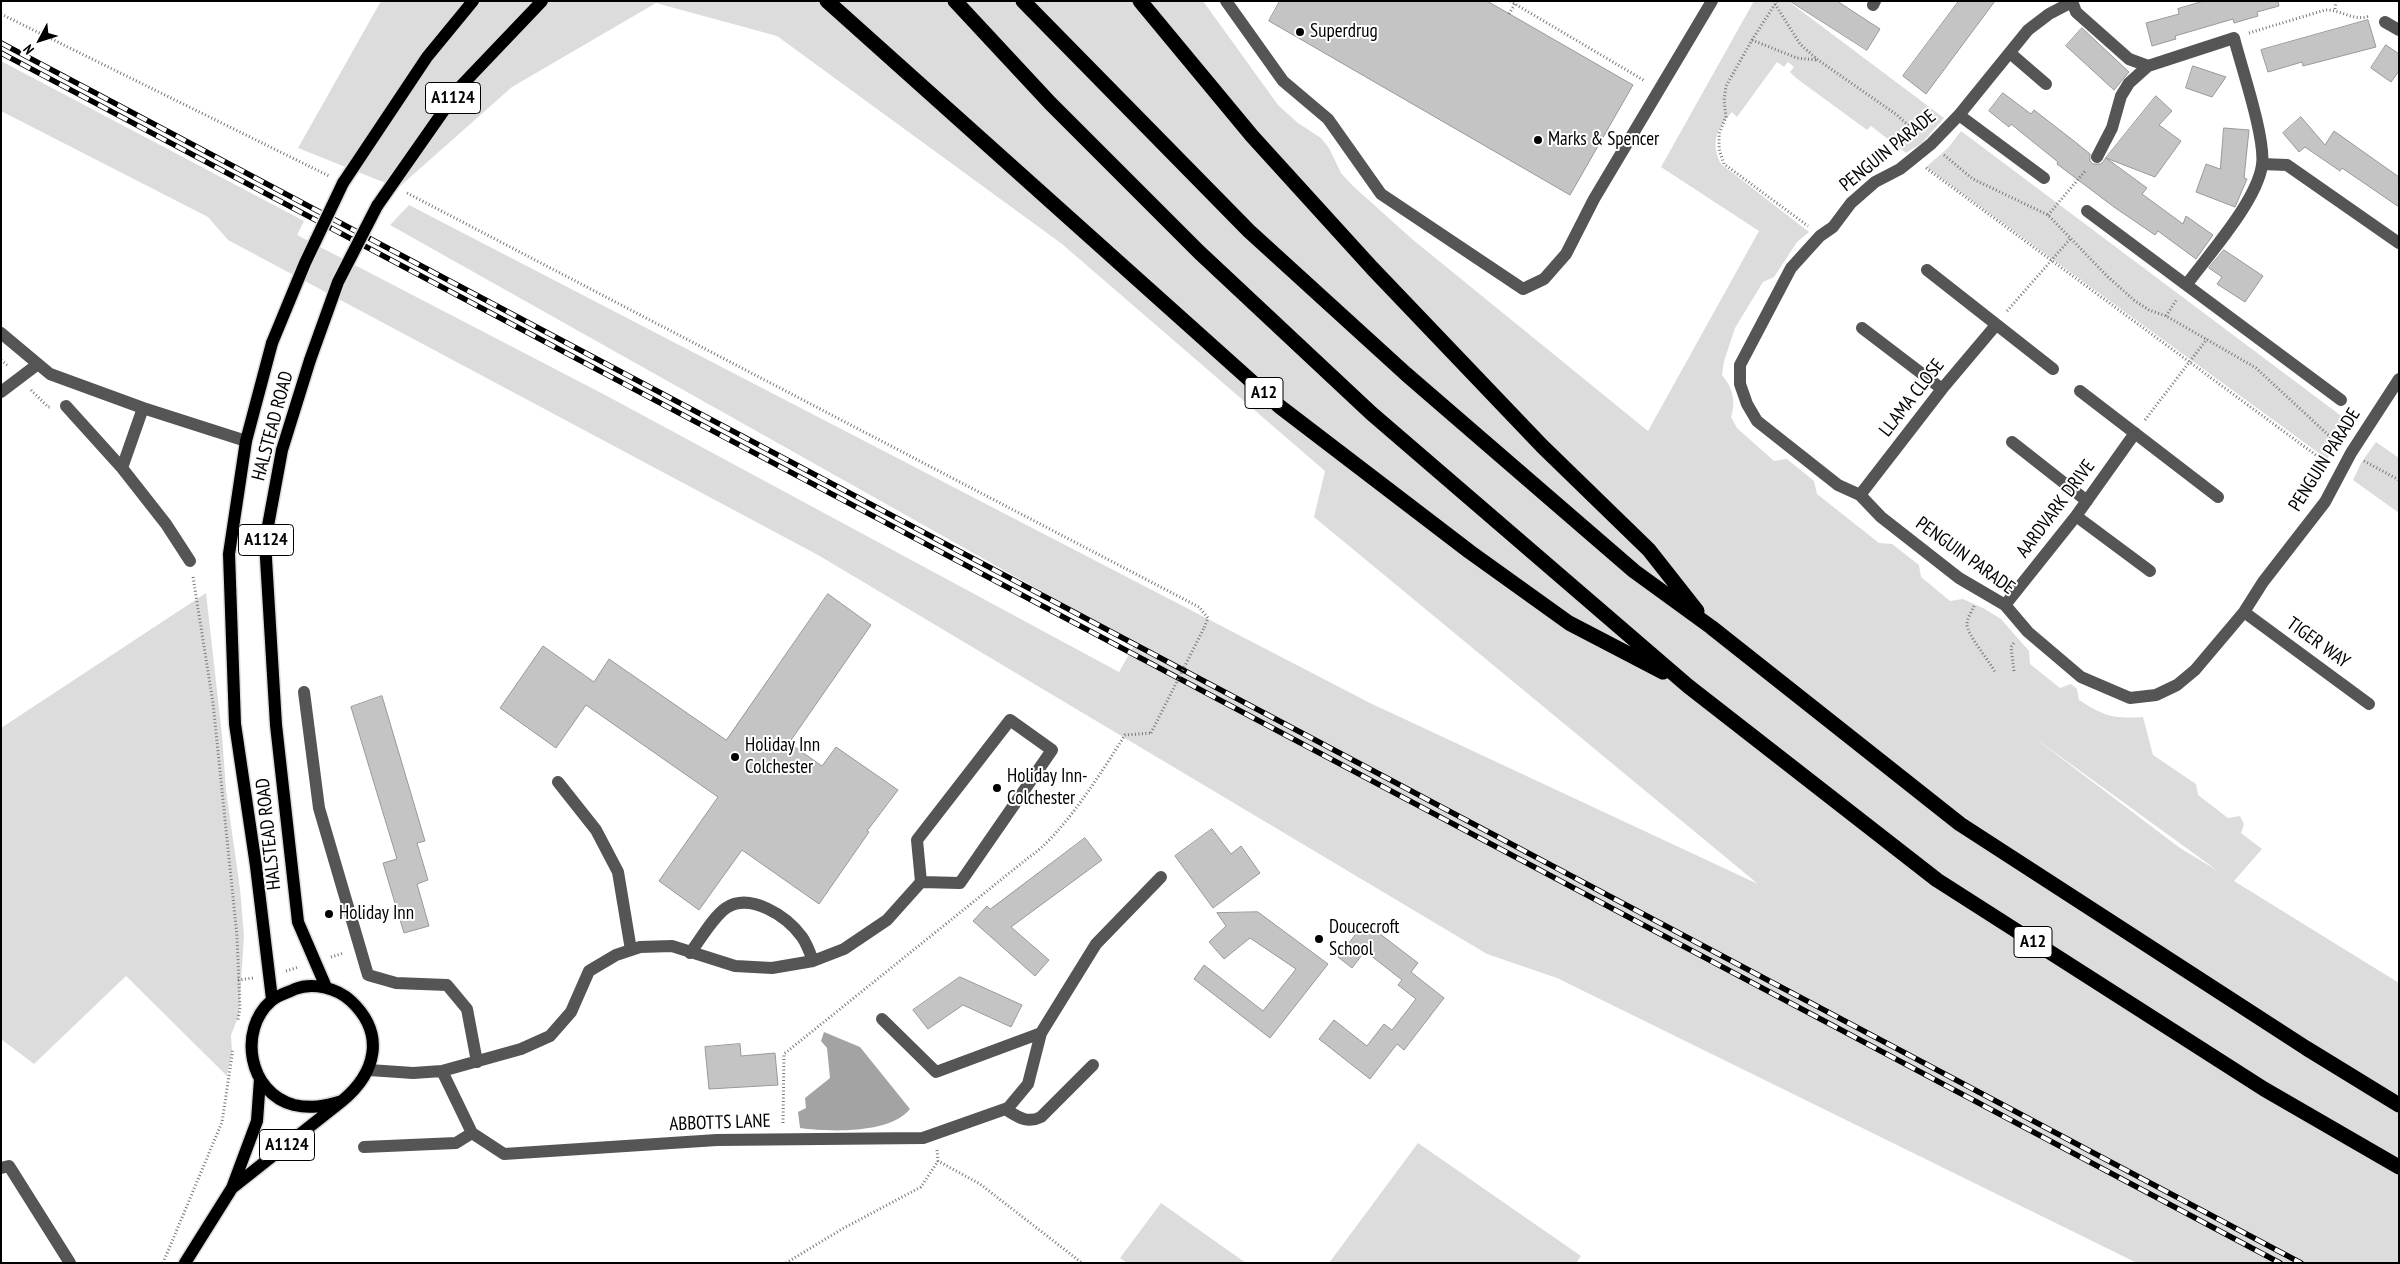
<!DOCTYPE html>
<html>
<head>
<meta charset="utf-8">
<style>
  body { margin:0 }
  #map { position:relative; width:2400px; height:1264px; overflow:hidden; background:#fff; font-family:"PT Sans Narrow",sans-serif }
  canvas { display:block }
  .frame { position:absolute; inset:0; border:2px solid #000; pointer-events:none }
  .north { position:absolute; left:15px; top:15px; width:50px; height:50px; -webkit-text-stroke:4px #fff; paint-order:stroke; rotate:230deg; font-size:14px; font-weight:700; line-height:20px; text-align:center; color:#000 }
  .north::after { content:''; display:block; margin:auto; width:18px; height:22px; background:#000; clip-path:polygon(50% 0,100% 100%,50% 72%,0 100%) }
</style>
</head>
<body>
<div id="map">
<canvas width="2400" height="1264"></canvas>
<div class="frame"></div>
<div class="north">N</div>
</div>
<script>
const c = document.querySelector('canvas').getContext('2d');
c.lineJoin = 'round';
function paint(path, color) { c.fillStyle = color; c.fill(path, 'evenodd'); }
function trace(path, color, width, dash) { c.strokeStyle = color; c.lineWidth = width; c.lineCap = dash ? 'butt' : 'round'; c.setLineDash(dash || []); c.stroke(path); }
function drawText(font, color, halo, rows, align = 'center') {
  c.font = font + ' "PT Sans Narrow",sans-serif'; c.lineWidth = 4; c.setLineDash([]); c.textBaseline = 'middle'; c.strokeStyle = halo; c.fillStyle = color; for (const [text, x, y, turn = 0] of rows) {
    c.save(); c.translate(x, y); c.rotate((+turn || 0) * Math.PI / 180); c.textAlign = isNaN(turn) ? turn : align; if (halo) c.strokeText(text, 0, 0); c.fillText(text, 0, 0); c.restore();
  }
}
paint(new Path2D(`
  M381,1H1203L1278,105L1298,123L1321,138L1329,148L1341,173L1353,186L1412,239L1648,431L1759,231L1661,167L1754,1H1788L1944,118L1922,143L1906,153L1871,126L1867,130L1796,78L1790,72L1794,67L1788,62L1784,67L1777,62L1737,117L1732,112C1717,129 1710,142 1721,164L1809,232L1797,242L1774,277L1763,282L1735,328L1724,361L1722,375C1733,388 1736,401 1731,417L1737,428L1774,461L1787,459L1814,481L1817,494L1879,543L1892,544L1919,565L1921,577L1950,601L1963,599L1983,608L2001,619L2029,651L2030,664L2060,688L2071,684L2077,689L2079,700C2104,716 2113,719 2143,717L2153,755L2196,784L2198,795L2228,818L2240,816L2244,824L2241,833L2262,849L2234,881L2399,983V1263H2137L1557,978L1487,954L818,555L228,240L208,217L1,111V61L304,221L297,235L607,396L1119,672L1135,644L390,225L409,205L1370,703L1758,884L1314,517L1325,471L1062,244L777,36L656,3L512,87L398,188L298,148ZM2032,736L2218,871L2180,848Z
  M1961,131L2352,424L2327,459L1926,167L1948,148Z
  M2376,442L2399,458V513L2353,480L2361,463Z
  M206,593L222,735L226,790L240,889L244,936L239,1015L231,1035L232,1052L227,1076L126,976L34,1064L1,1039V728Z
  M1418,1143L1581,1256L1576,1263H1329Z
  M1161,1203L1246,1263H1127L1120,1258Z`), '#dcdcdc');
paint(new Path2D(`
  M824,1032L860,1047L910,1109C890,1134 829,1132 800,1128L798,1112L806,1108L805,1098L830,1078L827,1048L821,1041Z`), '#a3a3a3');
const building = new Path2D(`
  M1280,1H1487L1633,85L1570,195L1269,21Z
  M1790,1H1837L1880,29L1867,50Z
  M1959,1H1995L1926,94L1903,76Z
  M2204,1H2278L2279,6L2257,12L2258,16L2234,23L2233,19L2175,36L2176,39L2152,46L2146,23L2179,14L2178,9Z
  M2368,20L2376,47L2303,66L2302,62L2268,72L2261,50Z
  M2082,28L2129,72L2114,90L2066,46Z
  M2386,45L2399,54V71L2391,82L2371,68Z
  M2193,66L2226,77L2212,97L2186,88Z
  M2003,93L2031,114L2034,110L2074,141L2090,154V161L2093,164H2101L2106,158L2147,188L2142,194L2183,224L2186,216L2213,235L2196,259L2158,231L2155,235L2114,207L2057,164L2058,162L2011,124L2009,127L1989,111Z
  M2156,96L2172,111L2159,125L2181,141L2155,177L2106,158Z
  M2301,117L2325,145L2334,131L2399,177V207L2342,168L2340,171L2305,147L2299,152L2283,133Z
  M2224,128L2249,130L2244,178L2247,179L2235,207L2196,192L2206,164L2220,169Z
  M2224,250L2263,276L2245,302L2217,284L2222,277L2209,268Z
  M828,594L871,625L789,743L822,766L836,747L898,790L867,831L869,832L819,904L742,850L699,910L659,881L718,797L586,705L556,748L500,708L543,646L594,682L609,659L726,740Z
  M382,696L425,841L417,843L428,880L417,884L429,926L404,933L383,863L397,859L351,707Z
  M1212,829L1231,854L1241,846L1260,873L1213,908L1175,856Z
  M1085,838L1102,860L1011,927L1049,960L1035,976L973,921L987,906L990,909Z
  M1258,912L1328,964L1270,1038L1194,979L1204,965L1263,1011L1296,969L1250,938L1224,959L1209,942L1226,926L1217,913Z
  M1371,927L1418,963L1411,972L1444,998L1404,1050L1397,1044L1370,1079L1319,1039L1334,1020L1367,1046L1384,1024L1392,1030L1416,999L1398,985L1402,980L1365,951L1352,968L1338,957L1359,930L1365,935Z
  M960,977L1022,1005L1011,1027L963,1005L928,1029L913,1010Z
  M740,1044L741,1056L775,1053L778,1085L709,1089L705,1047Z`);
paint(building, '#c4c4c4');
trace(building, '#999', 1);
const major = new Path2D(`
  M343,183L427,57L473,1
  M377,206L461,86L542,1
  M272,343L246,441L229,554L235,724L256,866L272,999
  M310,360L282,450L265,542L276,725L298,922L326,987
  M232,1188L342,1101C376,1073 386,1034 351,1001C337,988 313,982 295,989C287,993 277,995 271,1001C238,1030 248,1093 294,1105C311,1109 325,1106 342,1101
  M185,1263L232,1188L257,1121L260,1079`);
const highway = new Path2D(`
  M827,1L1279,406L1470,552L1569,623L1663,672
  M955,1L1050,103L1199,252L1371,413L1688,686L1937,880L2264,1089L2399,1167
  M1023,1L1249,231L1406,374L1634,571L1711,627L1960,824L2306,1048L2399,1105
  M1140,1L1252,136L1372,268L1542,446L1649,550L1697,611`);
trace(major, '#dbdbdb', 15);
trace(highway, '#dbdbdb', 18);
trace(new Path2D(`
  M1510,1L1645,81
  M1777,1L1752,40L1726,86L1724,101L1726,117L1719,134V149L1724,164L1808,226
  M1775,4L1800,44L1818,60L1897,115L1918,134
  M2335,9L2336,1
  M1,14L329,176
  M1509,14L1515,4
  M2249,33L2325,10C2340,9 2354,22 2369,16
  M1752,40L1797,58L1817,60
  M1944,155L1973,179L2048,215L2108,277L2135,301L2149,310L2166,316L2256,368L2338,444
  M1926,168L2328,464
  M407,193L1199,607L1208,618L1204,628
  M2048,215L2086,170
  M2007,311L2071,238
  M2166,316L2177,299
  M1,360L8,366
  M31,390L48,407H51
  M2145,420L2207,339
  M2364,461L2399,480
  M193,577L213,703L237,936L240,1008L238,1020
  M1974,606C1972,611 1967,618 1967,624C1967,635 1989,660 1995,672
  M2014,671L2011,647L2015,641
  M331,957L344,953
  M286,971L299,967
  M238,980L253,978
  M783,1123L784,1054L1028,858C1063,835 1102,771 1125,735L1151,733
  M937,1150L938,1161L980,1184L1082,1263
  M163,1263L222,1122L233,1049
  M786,1263L842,1229L921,1187L938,1161`), '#777', 3, [1, 2.5]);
trace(new Path2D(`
  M1226,1L1283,81L1328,119L1381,194L1523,289L1544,279L1566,254L1594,199L1712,1
  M2072,1L2076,12L2129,59L2148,66L2234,38C2241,66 2266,139 2262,165C2257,201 2209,254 2187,284
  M2072,2L2049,14L2028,30L1959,115L1931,144L1900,169L1875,182L1851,203L1833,227L1820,236L1791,268L1740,365V384L1747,404L1757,421L1838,485L1860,495L1881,517L1959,578L2005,605L2028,632L2081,677L2130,698L2156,695L2177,685L2195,670L2244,612L2263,582L2325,502L2351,453L2399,379
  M1873,5L1875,1
  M2385,22L2399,30
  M2010,53L2046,84
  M1959,115L2044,178
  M2097,157L2112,128L2121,96L2129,83L2148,66
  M2262,164L2287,165L2399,243
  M2087,211L2341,400
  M1927,270L2053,369
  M1862,328L1942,389
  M1,333L50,374L143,408L246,441
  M2080,391L2218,497
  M1,392L38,364
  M66,406L122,468
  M143,408L122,468L166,524L190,561
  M2012,442L2087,501
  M1860,495L1942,389L1996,325
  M2076,516L2150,571
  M2005,605L2076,516L2135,433
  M2244,612L2369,704
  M304,692L319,808L368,975L396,983L447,985L467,1009L477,1062
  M558,782L596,830L618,872L631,950
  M690,953C701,939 712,918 726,908C750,892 787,916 802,937C807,944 810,953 813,961
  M882,1019L936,1072L1041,1033L1096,944L1161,877
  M369,1070L413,1073L442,1071L521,1049L550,1036L571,1012L589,971L616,955L640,947L672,946L735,966L772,968L813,961L844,949L887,920L921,882L917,840L1010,720L1052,750L960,883L921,882
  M442,1071L472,1133L504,1154L717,1140L923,1138L1008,1108L1028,1084L1041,1033
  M1005,1109C1018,1117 1027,1124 1041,1117L1093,1065
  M364,1147L456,1143L472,1133
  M1,1168L9,1166L70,1263`), '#555', 12);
trace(major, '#000', 12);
trace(highway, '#000', 15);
const rail = new Path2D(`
  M1,43L2301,1263
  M1,53L2280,1263`);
trace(rail, '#000', 5.5);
trace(rail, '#fff', 4, [11]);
const majorBridge = new Path2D(`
  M272,343L305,263L343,183
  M310,360L338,282L377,206`);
trace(majorBridge, '#dbdbdb', 15, []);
trace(new Path2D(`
  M1151,733L1204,628`), '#777', 3, [1, 2.5]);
trace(majorBridge, '#000', 12);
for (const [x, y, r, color] of [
  [1300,32,5,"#000"],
  [1538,140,5,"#000"],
  [735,757,5,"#000"],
  [997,788,5,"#000"],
  [329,914,5,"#000"],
  [1319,939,5,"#000"]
]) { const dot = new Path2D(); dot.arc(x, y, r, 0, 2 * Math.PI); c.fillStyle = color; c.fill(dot); trace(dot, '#fff', 2); }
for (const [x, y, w] of [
  [453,98,55],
  [1264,393,38],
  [266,540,55],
  [2033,942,38],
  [287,1145,55]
]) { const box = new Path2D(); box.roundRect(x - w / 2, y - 15.5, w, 31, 4); c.fillStyle = '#fff'; c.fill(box); trace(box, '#000', 1); }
drawText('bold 18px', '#000', null, [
  ["A1124",453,98],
  ["A12",1264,393],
  ["A1124",266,540],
  ["A12",2033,942],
  ["A1124",287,1145]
]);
drawText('19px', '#000', '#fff', [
  ["Superdrug",1310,32],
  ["Marks & Spencer",1548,140],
  ["Holiday Inn",745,746],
  ["Colchester",745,768],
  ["Holiday Inn-",1007,777],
  ["Colchester",1007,799],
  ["Holiday Inn",339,914],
  ["Doucecroft",1329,928],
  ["School",1329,950]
], 'left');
drawText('19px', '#000', '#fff', [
  ["PENGUIN PARADE",1888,151,-39],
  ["LLAMA CLOSE",1912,398,-52],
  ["HALSTEAD ROAD",273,426,-75],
  ["PENGUIN PARADE",2325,460,-58],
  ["AARDVARK DRIVE",2056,509,-53],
  ["PENGUIN PARADE",1965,556,36],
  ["TIGER WAY",2318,643,36],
  ["HALSTEAD ROAD",269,834,-96],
  ["ABBOTTS LANE",720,1123,-2]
]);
</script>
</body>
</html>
